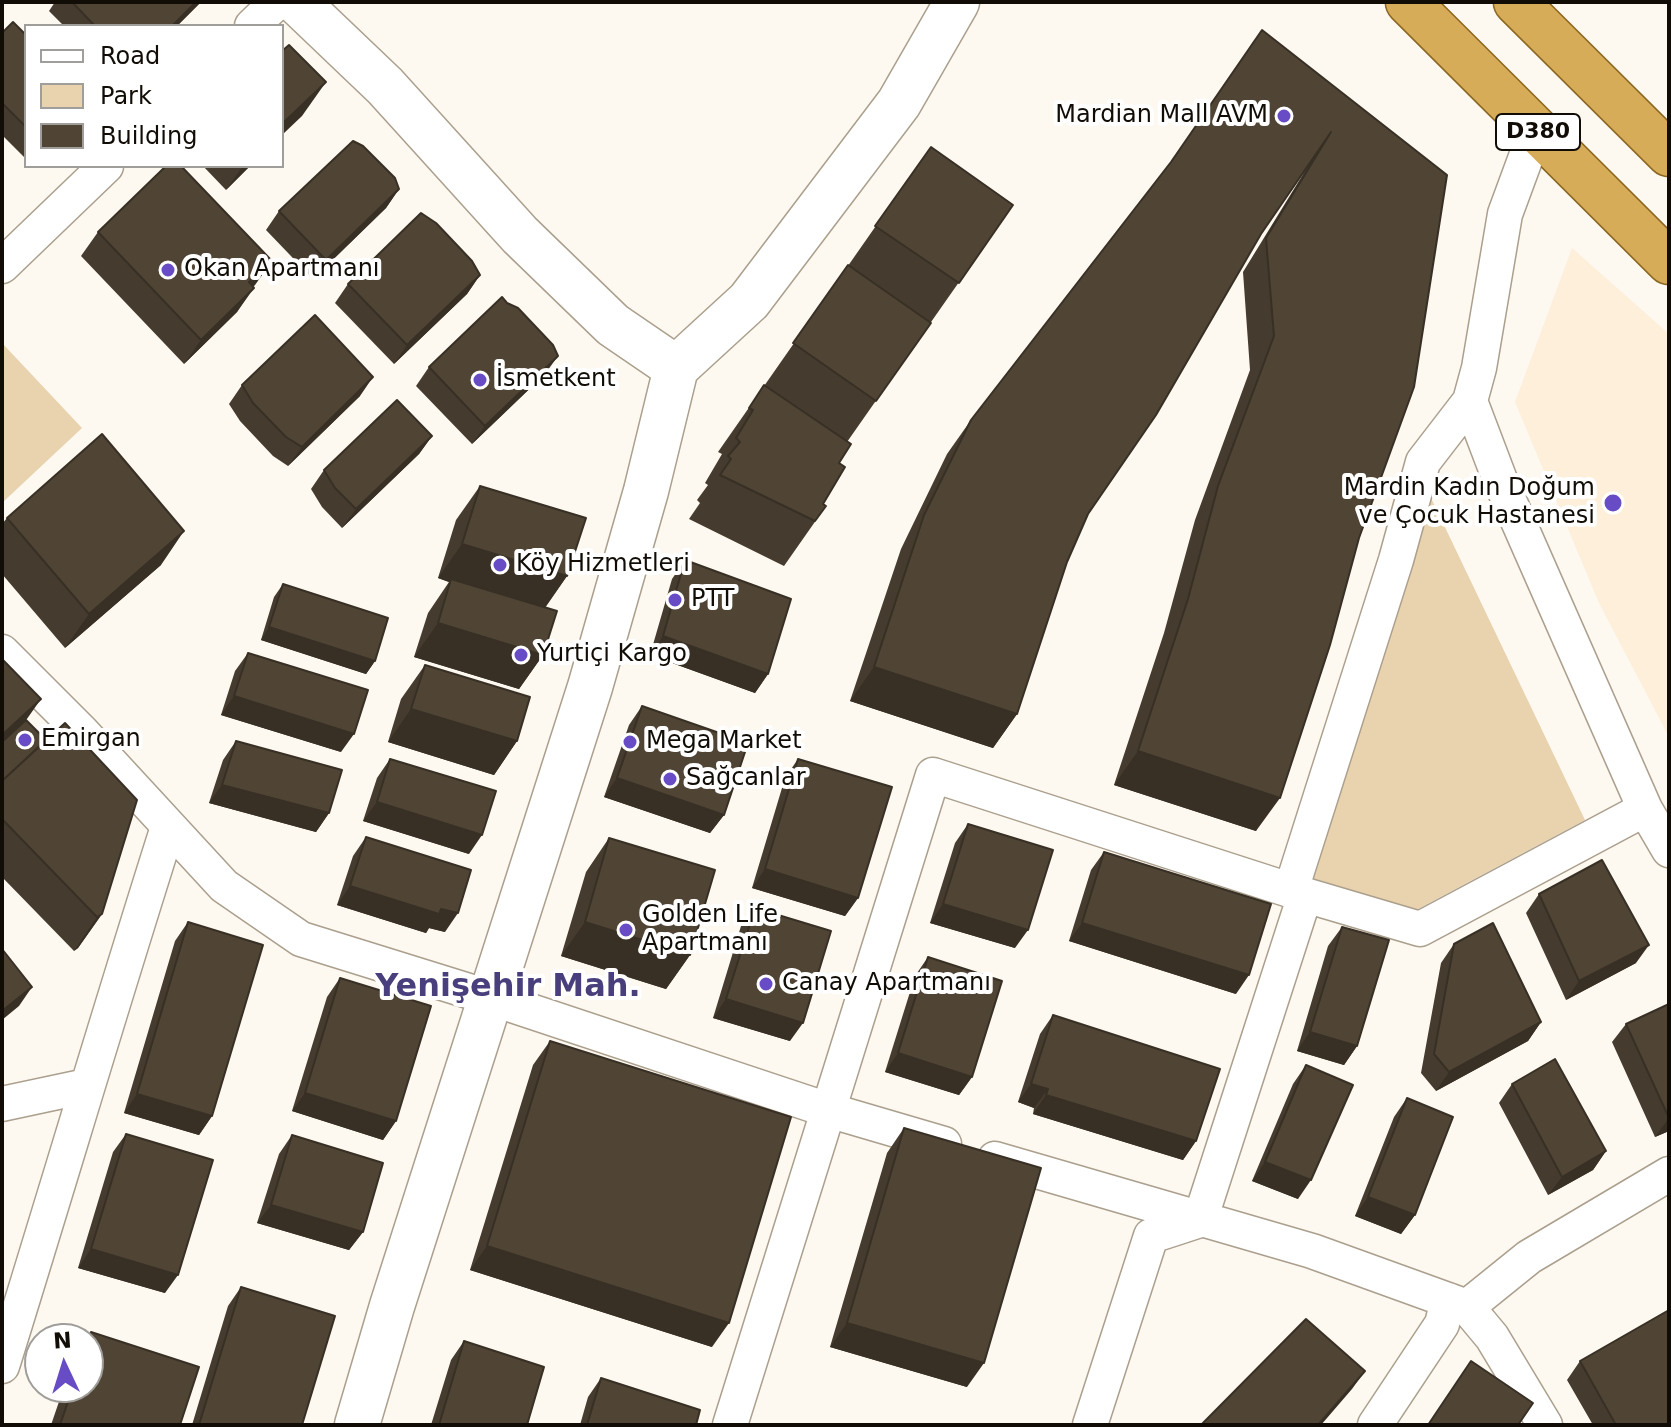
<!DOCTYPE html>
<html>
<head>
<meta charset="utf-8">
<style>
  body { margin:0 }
  #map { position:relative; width:1671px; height:1427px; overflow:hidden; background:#fdf8f0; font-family:"DejaVu Sans",sans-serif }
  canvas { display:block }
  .frame { position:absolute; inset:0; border:4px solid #110d06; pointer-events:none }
  .legend { position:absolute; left:24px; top:24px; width:260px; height:144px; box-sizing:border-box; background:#fff; border:2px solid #a09e9b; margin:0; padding:10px 14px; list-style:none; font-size:24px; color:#110d06 }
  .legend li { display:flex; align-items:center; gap:16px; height:40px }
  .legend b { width:40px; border:2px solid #a09e9b }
  .north { position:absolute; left:24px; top:1323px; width:80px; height:80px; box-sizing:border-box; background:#fff; border:2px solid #a09e9b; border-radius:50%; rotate:356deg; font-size:22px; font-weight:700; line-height:32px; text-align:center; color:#110d06 }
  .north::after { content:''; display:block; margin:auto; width:28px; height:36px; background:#684cc5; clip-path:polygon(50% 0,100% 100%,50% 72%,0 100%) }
</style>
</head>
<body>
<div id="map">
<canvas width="1671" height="1427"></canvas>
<div class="frame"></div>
<ul class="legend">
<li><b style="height:10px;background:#fff"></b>Road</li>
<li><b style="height:22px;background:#e9d2ae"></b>Park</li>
<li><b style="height:22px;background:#504535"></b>Building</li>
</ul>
<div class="north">N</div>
</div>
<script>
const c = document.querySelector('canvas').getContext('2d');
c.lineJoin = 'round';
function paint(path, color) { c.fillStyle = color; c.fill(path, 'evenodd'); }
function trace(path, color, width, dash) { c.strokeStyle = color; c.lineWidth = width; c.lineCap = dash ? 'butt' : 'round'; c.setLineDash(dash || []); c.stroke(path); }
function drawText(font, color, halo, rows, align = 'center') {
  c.font = font + ' "DejaVu Sans",sans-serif'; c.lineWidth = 8; c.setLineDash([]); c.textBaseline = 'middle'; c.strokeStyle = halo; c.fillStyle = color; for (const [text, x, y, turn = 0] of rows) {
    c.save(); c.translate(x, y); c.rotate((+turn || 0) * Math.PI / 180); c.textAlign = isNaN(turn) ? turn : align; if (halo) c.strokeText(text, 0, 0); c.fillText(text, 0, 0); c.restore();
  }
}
paint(new Path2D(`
  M1572,248L1669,334V737L1599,603L1515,402Z`), '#fdefda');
paint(new Path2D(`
  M2,343L82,428L2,503Z
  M1431,498L1585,820L1416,910L1312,878Z`), '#e9d2ae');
const minor = new Path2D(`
  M252,26L277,2
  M2,266L106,166
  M1470,401L1500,480L1645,809L1669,850
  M2,652L82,732L224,886L301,939L491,998L828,1110L944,1144
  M1291,890L1396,560L1423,462L1470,401L1479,368L1505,214L1536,130
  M2,1104L86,1086
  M995,1159L1312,1251L1467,1307L1492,1337L1545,1425
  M1467,1307L1529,1257L1669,1174
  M2,1366C58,1186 111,1006 168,827
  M730,1425L933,775L1305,895L1420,929L1645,809
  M1090,1425L1151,1236L1200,1220L1305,895
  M1375,1425L1442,1324L1448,1300`);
const tertiary = new Path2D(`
  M297,2L385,86L520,235L613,325L676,368
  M357,1425L392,1306L590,687L646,491L676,368L749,301L899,103L957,2`);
const trunk = new Path2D(`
  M1408,2L1669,262
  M1516,2L1669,154`);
trace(minor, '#ab9f8d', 37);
trace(tertiary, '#ab9f8d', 47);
trace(trunk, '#8b6721', 47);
trace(minor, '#fff', 34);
trace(tertiary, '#fff', 44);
trace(trunk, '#d7ac58', 44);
paint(new Path2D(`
  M55,2H201L177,26H64L49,11Z
  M1262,30L1447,175L1359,538L1256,831L1114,785L1164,633L1195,520L1250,370L1243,272L1305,171L1261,234L1088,514L1067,562L1017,714L993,748L850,701L901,549L947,454L971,420L1169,165Z
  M2,33L26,35V159L2,135Z
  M931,147L1013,205L847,442L823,504L826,506L784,566L689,519L700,503L697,500L708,485L705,483L722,454L718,452Z
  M203,166H250L226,190Z
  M399,189L386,208L313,279L266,230L279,211Z
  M98,232L272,261L253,287L237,312L184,364L81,256Z
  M480,275L467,294L394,364L335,303L348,284Z
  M429,367L545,374L472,444L416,386Z
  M242,385L360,396L288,466L273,456L240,421L229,404Z
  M432,436L419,454L342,528L322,507L311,489L324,470Z
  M480,486L567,576L545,608L543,655L519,689L414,657L428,613L449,582L438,578L456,520Z
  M7,518L161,565L65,648L2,574V524Z
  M685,560L768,674L755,693L650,655L672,579Z
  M283,584L375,661L366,674L261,640L274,597Z
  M248,653L341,752L221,715L235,671Z
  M2,659L102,914L78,948L74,951L2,877Z
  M425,665L517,741L494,775L388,742L401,699Z
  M642,706L724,815L710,833L604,797L629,725Z
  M236,741L329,813L316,832L209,803L223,760Z
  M390,759L469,854L363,821L377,778Z
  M798,759L858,898L845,916L752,888L785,778Z
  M968,824L1015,948L930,923L955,843Z
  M366,837L445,932L429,928L426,933L337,905L353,856Z
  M609,838L690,955L666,989L561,956L586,872Z
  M1104,852L1236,994L1069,941L1091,870Z
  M1539,894L1636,963L1566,1000L1526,913Z
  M755,908L790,1041L713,1018L741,926Z
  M188,922L212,1116L199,1135L124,1113L175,941Z
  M1342,927L1357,1046L1344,1065L1297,1051L1328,946Z
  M1454,944L1541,1022L1528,1041L1436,1091L1421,1073L1441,963Z
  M928,957L972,1077L959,1095L885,1072L915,976Z
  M340,978L396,1121L383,1140L292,1111L327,997Z
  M1669,1004V1131L1655,1137L1612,1042L1626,1024Z
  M1053,1015L1196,1141L1183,1160L1033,1114L1034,1108L1018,1102L1040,1034Z
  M550,1041L712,1347L470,1270L533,1065Z
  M1306,1065L1298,1199L1252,1181L1293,1084Z
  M1512,1084L1606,1151L1593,1170L1548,1195L1499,1103Z
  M1407,1098L1415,1215L1401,1234L1355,1216L1394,1117Z
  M904,1128L967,1387L830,1347L887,1153Z
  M126,1134L165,1293L78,1268L113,1152Z
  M292,1135L363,1232L349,1250L257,1223L279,1154Z
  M241,1287L302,1425H192L228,1306Z
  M91,1332L180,1425H51L64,1387H88V1339H86Z
  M464,1341L527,1425H431L451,1360Z
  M1580,1361L1669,1425H1593L1567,1380Z
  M601,1378L696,1425H580L588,1397Z`), '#453b2e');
paint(new Path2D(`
  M196,2H201L177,26H172Z
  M326,82L302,116L282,135V124Z
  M243,166H250L226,190Z
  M399,189L386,208L313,279L326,260Z
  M272,261L255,285L232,307L249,282Z
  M480,275L467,294L394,364L407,345Z
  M254,288L237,312L184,364L201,340Z
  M558,356L545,374L472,444L485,426Z
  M373,377L360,396L288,466L302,447Z
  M432,436L419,454L342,528L356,509Z
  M184,531L161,565L65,648L89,614Z
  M462,544L567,576L543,610L451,579L449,582L438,578Z
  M438,623L543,655L519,689L414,657Z
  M269,627L375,661L366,674L261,640Z
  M663,636L768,674L755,693L650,655Z
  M874,667L1017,714L993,748L850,701Z
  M234,696L354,734L341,752L221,715Z
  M41,699L17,733L2,747V735Z
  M411,709L517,741L494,775L388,742Z
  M1138,751L1280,798L1256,831L1114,785Z
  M617,778L724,815L710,833L604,797Z
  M222,785L329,813L316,832L209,803Z
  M377,802L482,835L469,854L363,821Z
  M765,869L858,898L845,916L752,888Z
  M350,886L441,909L458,913L445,932L429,928L426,933L337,905Z
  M943,904L1028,930L1015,948L930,923Z
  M102,914L78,948L74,951L97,917Z
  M585,922L690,955L666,989L561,956Z
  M1082,923L1249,975L1236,994L1069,941Z
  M1649,945L1636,963L1566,1000L1579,981Z
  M32,987L19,1006L2,1020V1011Z
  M726,999L803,1023L790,1041L713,1018Z
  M1541,1022L1528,1041L1436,1091L1449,1072Z
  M1310,1032L1357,1046L1344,1065L1297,1051Z
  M898,1053L972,1077L959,1095L885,1072Z
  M1031,1084L1048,1089L1034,1108L1018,1102Z
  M305,1093L396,1121L383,1140L292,1111Z
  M137,1094L212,1116L199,1135L124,1113Z
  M1046,1095L1196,1141L1183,1160L1033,1114Z
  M1669,1118V1131L1655,1137Z
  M1606,1151L1593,1170L1548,1195L1562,1177Z
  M1265,1162L1311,1180L1298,1199L1252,1181Z
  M1368,1197L1415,1215L1401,1234L1355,1216Z
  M271,1205L363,1232L349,1250L257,1223Z
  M487,1246L729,1323L712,1347L470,1270Z
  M91,1249L178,1275L165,1293L78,1268Z
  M847,1323L984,1363L967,1387L830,1347Z
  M1365,1371L1352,1389L1321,1425H1318Z`), '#383025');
const building = new Path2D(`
  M72,2H196L172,26H95Z
  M13,22L26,35V127L2,103V33Z
  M1262,30L1447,175L1414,387L1359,538L1330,645L1280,798L1138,751L1188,599L1218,486L1274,336L1266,238L1331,132L1261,234L1156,415L1088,514L1067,562L1017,714L874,667L924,515L971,420L1171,162Z
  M289,45L326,82L282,124V51Z
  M353,141L363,146L395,178L399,189L326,260L279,211Z
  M931,147L1013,205L959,283L875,226Z
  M166,166H181L272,261L249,282L254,288L201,340L98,232Z
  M421,213L436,223L472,261L480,275L407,345L348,284Z
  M848,265L931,323L876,401L793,343Z
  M502,297L507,303L518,308L553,345L558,356L485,426L429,367Z
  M315,315L373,377L302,447L286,437L253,403L242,385Z
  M764,385L851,444L839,463L845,467L823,504L826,506L815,521L720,475L731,459L728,456L740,442L736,438L753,410L749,408Z
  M397,400L432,436L356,509L335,488L324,470Z
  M102,434L184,531L89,614L7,518Z
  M480,486L586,518L567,576L462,544Z
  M685,560L791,599L768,674L663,636Z
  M451,579L557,611L543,655L438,623Z
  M283,584L388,618L375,661L269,627Z
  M248,653L368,690L354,734L234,696Z
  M2,659L41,699L2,735Z
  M425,665L530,697L517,741L411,709Z
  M642,706L748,743L724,815L617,778Z
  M26,720L46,740L2,781V742Z
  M65,723L137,800L102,914L97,917L2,819V781Z
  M236,741L342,770L329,813L222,785Z
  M390,759L496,791L482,835L377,802Z
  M798,759L892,787L858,898L765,869Z
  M968,824L1053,850L1028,930L943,904Z
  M366,837L471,870L458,913L441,909L439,914L350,886Z
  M609,838L715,870L690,955L585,922Z
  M1104,852L1271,904L1249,975L1082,923Z
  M1602,860L1649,945L1579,981L1539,894Z
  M755,908L831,931L803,1023L726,999Z
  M188,922L263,945L212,1116L137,1094Z
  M1493,923L1541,1022L1449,1072L1434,1054L1454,944Z
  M1342,927L1389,940L1357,1046L1310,1032Z
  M2,949L32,987L2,1011Z
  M928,957L1002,981L972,1077L898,1053Z
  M340,978L431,1006L396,1121L305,1093Z
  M1669,1004V1118L1626,1024Z
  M1053,1015L1220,1069L1196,1141L1046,1095L1048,1089L1031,1084Z
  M550,1041L791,1117L729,1323L487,1246Z
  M1555,1059L1606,1151L1562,1177L1512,1084Z
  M1306,1065L1353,1085L1311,1180L1265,1162Z
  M1407,1098L1453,1117L1415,1215L1368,1197Z
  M904,1128L1041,1168L984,1363L847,1323Z
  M126,1134L213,1160L178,1275L91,1249Z
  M292,1135L383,1163L363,1232L271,1205Z
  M241,1287L335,1316L302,1425H199Z
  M1669,1310V1425H1616L1580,1361Z
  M1306,1319L1365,1371L1318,1425H1201Z
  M91,1332L199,1367L180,1425H60L73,1387H88V1340Z
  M464,1341L544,1367L527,1425H439Z
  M1471,1361L1533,1403L1518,1425H1428Z
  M601,1378L700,1410L696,1425H587Z`);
paint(building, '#504535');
trace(building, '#383025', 2);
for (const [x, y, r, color] of [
  [1284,116,8,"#684cc5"],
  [168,270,8,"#684cc5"],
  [480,380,8,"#684cc5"],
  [1613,503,10,"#684cc5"],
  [500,565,8,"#684cc5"],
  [675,600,8,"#684cc5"],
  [521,655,8,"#684cc5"],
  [25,740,8,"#684cc5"],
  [630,742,8,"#684cc5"],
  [670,779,8,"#684cc5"],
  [626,930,8,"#684cc5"],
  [766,984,8,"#684cc5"]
]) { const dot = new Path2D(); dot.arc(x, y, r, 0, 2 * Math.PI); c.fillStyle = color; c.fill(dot); trace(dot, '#fff', 3); }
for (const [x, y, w] of [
  [1538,132,84]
]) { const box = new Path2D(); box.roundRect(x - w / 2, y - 18, w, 36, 6); c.fillStyle = '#fff'; c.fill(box); trace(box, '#110d06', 2); }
drawText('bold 22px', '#110d06', null, [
  ["D380",1538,132]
]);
drawText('24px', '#110d06', '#fff', [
  ["Mardian Mall AVM",1268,116,"right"],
  ["Okan Apartmanı",184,270],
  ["İsmetkent",496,380],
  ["Mardin Kadın Doğum",1595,489,"right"],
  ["ve Çocuk Hastanesi",1595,517,"right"],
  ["Köy Hizmetleri",516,565],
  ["PTT",691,600],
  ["Yurtiçi Kargo",537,655],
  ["Emirgan",41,740],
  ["Mega Market",646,742],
  ["Sağcanlar",686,779],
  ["Golden Life",642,916],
  ["Apartmanı",642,944],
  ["Canay Apartmanı",782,984]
], 'left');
drawText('bold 32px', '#493f7c', '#fff', [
  ["Yenişehir Mah.",508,988]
]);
</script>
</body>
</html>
